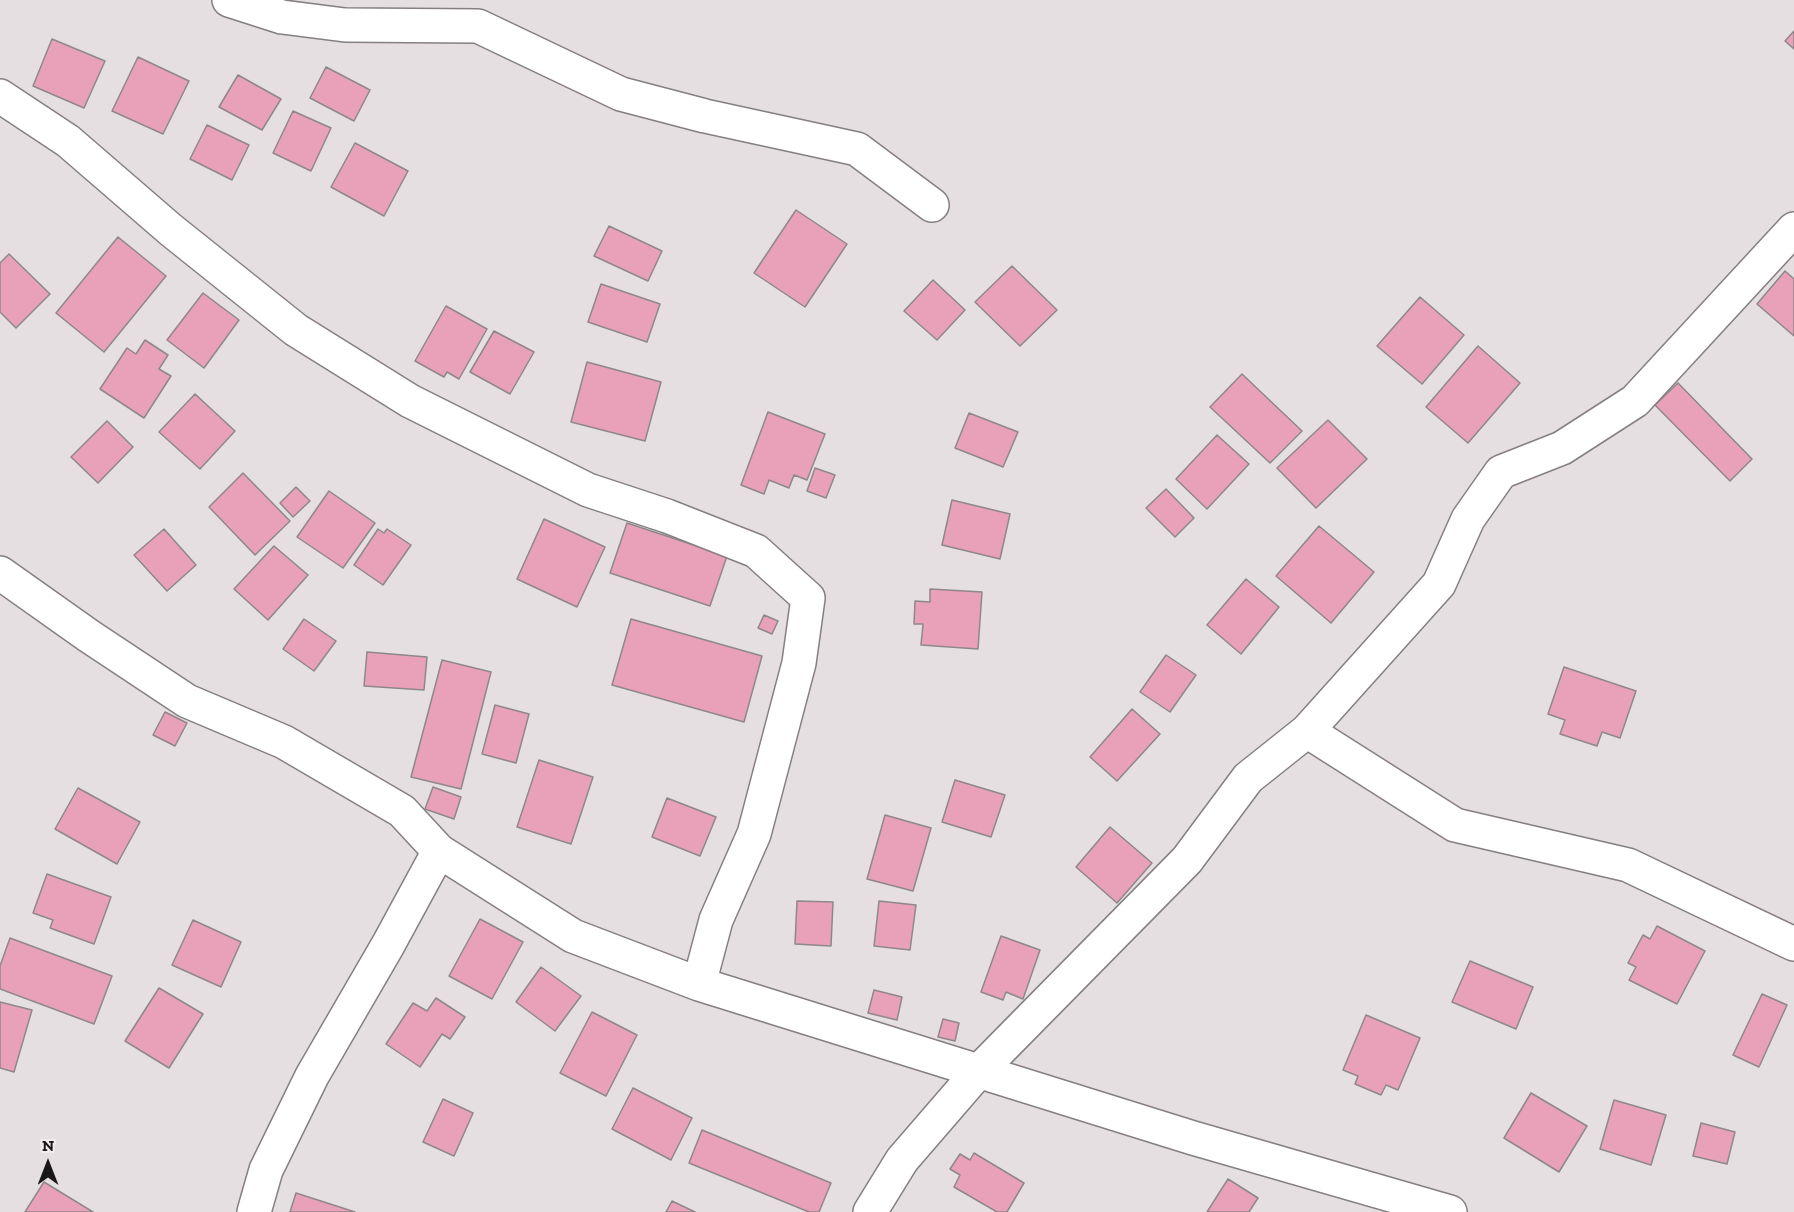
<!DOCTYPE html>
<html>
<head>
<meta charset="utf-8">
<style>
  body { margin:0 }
  #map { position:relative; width:1794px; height:1212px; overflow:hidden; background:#e6dfe1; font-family:"Zilla Slab",serif }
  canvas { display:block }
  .north { position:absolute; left:18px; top:1134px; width:60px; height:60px; -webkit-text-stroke:4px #f3ecee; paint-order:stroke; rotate:0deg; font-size:16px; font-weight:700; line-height:24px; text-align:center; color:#1a1718 }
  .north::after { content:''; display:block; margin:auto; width:21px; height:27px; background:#1a1718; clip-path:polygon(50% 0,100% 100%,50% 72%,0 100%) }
</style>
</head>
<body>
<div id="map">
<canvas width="1794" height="1212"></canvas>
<div class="north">N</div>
</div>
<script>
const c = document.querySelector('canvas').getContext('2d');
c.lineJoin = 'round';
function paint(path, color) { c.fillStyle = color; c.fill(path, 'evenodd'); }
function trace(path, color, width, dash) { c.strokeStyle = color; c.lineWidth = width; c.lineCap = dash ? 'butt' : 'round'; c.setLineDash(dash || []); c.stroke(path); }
const building = new Path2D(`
  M1794,31V49L1785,41Z
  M52,39L105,61L84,108L33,86Z
  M138,57L189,81L163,134L112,111Z
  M326,67L370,90L354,121L310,98Z
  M238,75L281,99L262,130L219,107Z
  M293,111L331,128L311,171L273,153Z
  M207,125L249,145L232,180L190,159Z
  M355,143L408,171L384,216L331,187Z
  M796,210L847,244L805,307L754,273Z
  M609,226L662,251L648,281L594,256Z
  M118,237L166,276L104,352L56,313Z
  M9,254L50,294L16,328L0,312V263Z
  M1012,266L1057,310L1020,346L975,302Z
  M1785,271L1794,279V336L1757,304Z
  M933,280L965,310L937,340L904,311Z
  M601,284L660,304L647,342L588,322Z
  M203,293L239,320L204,368L167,340Z
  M1420,297L1464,335L1422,384L1377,346Z
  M446,306L487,329L459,379L447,372L444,377L415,361Z
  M494,331L534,352L510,394L470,372Z
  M145,340L168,355L159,369L171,376L144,418L100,389L127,348L136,354Z
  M1478,346L1520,383L1468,443L1426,407Z
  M587,362L661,382L645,441L571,422Z
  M1242,374L1302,431L1270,463L1210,407Z
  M1678,383L1752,459L1730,481L1655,405Z
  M195,394L235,431L200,469L159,432Z
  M768,412L825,434L807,480L794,475L789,488L769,480L764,494L741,485Z
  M969,413L1018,432L1003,467L955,448Z
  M1328,420L1367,459L1316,508L1277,468Z
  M107,421L133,447L98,483L71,457Z
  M1217,435L1249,464L1207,509L1176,479Z
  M815,468L835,475L826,498L807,491Z
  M243,473L290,521L255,555L209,507Z
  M296,487L310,501L293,517L280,503Z
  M1166,489L1194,518L1175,537L1146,508Z
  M329,491L375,523L343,568L297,537Z
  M952,500L1010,514L1000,559L942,545Z
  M544,519L605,547L577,607L517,579Z
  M627,523L727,556L710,606L610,573Z
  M1319,526L1374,572L1331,623L1276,576Z
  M164,529L196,565L167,591L134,555Z
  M378,529L384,533L387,529L411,545L383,585L354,565Z
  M274,546L308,575L268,620L234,589Z
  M1246,579L1279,607L1241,654L1207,625Z
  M930,589L982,592L978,649L921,645L923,624H914L915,601L930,602Z
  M764,615L778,621L772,634L758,628Z
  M304,619L336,641L314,671L283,649Z
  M631,619L762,656L744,722L612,685Z
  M367,652L427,657L424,690L364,686Z
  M1166,655L1196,675L1170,712L1140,692Z
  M442,660L491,672L461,789L411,777Z
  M1564,667L1636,691L1620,738L1602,732L1597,746L1560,734L1565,720L1548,714Z
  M495,705L529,714L516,763L482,754Z
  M1132,709L1160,734L1117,781L1090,757Z
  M165,712L187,723L175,746L153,735Z
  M539,760L593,777L571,844L517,827Z
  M955,780L1005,795L991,837L942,822Z
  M433,787L461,797L454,819L425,809Z
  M78,788L140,822L117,864L55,829Z
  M667,798L716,817L700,856L652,837Z
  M885,815L931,828L913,891L867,879Z
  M1110,827L1152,863L1117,903L1076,867Z
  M47,874L111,897L94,944L50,928L53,920L33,913Z
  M797,901L833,902L831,946L795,944Z
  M879,901L916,905L910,950L874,946Z
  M480,919L523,942L492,999L449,976Z
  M193,920L241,942L221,987L172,965Z
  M1657,926L1705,951L1677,1004L1629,980L1636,967L1628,963L1643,935L1650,939Z
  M1001,936L1040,950L1023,999L1006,992L1003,1000L981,992Z
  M10,938L112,976L94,1024L0,989V966Z
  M1470,961L1533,987L1516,1029L1452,1002Z
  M541,967L581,996L555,1031L516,1002Z
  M159,988L203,1014L169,1068L125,1041Z
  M874,990L902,997L897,1020L868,1013Z
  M1762,994L1787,1005L1759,1067L1733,1055Z
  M436,998L465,1017L450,1039L442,1034L420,1067L386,1044L413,1003L427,1011Z
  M0,1002L32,1010L14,1072L0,1068Z
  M592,1012L637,1035L606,1096L560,1073Z
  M1366,1015L1420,1038L1398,1090L1386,1085L1381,1095L1355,1084L1358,1076L1343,1070Z
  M943,1019L959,1023L955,1041L938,1037Z
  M633,1088L692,1118L671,1160L612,1129Z
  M1531,1093L1587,1126L1559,1172L1504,1138Z
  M443,1099L473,1113L454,1156L423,1142Z
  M1614,1100L1666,1115L1651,1165L1600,1149Z
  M1701,1123L1735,1132L1727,1164L1693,1156Z
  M702,1130L831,1183L819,1212H809L689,1163Z
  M974,1153L1024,1183L1007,1212H997L954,1187L960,1175L950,1169L960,1154L970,1160Z
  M1228,1179L1258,1198L1249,1212H1207Z
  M44,1182L93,1212H25Z
  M296,1193L355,1212H290Z
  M672,1201L695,1212H666Z`);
paint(building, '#e8a1b9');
trace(building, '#8e888a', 1.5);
const minor = new Path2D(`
  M229,0L282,17L345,25L478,26L621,94L705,116L857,149L932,205
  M0,96L68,141L171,230L296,330L410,401L588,490L667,516L756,551L808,598L799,663L754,834L716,920L699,984
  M0,573L89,636L187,701L284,742L402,811L439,851L573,936L699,984L1193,1138L1450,1212
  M1307,731L1455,825L1628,865L1794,944
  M254,1212L266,1170L312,1076L388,945L439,851
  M870,1212L902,1160L978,1072L1187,860L1248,778L1307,731L1439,584L1468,519L1501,472L1562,448L1635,401L1794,229`);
trace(minor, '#857f81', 36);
trace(minor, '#fff', 33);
</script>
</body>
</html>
